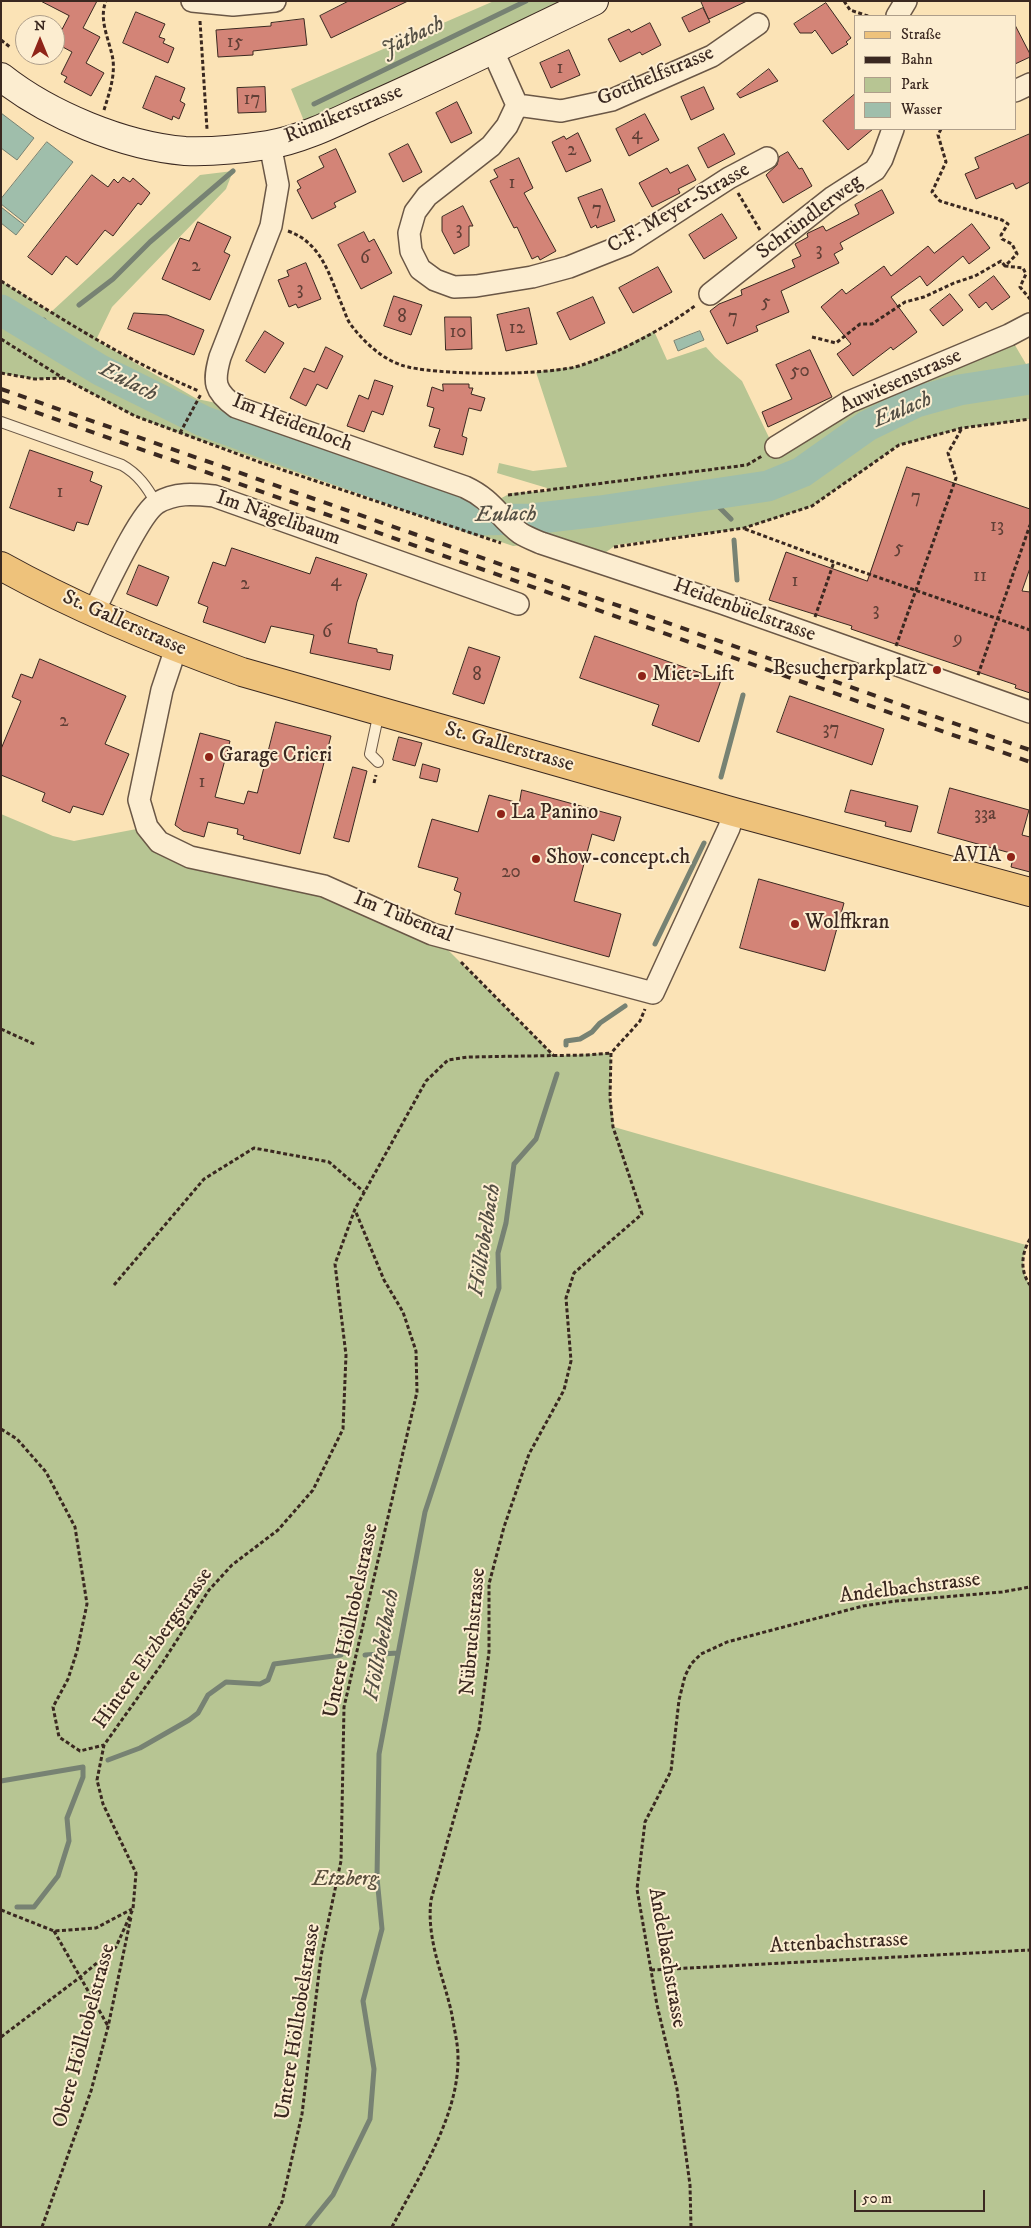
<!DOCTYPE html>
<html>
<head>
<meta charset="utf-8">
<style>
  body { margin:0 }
  #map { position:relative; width:1031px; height:2228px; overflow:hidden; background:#fbe3b6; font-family:"IM FELL DW Pica",serif }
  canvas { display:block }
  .frame { position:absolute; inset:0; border:2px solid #3a2820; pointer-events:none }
  .legend { position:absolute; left:854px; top:15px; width:162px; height:115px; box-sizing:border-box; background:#fcedd0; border:1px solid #ae9e8a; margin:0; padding:6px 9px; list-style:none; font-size:15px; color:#3a2820 }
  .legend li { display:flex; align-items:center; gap:10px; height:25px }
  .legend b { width:25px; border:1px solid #ae9e8a }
  .north { position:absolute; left:15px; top:15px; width:50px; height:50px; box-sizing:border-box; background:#fcedd0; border:1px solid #ae9e8a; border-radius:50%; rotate:0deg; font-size:14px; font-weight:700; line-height:20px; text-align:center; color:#3a2820 }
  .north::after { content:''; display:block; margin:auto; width:18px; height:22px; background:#8f2418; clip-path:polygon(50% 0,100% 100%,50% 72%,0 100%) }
  .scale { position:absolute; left:854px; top:2190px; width:131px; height:22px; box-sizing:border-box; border:2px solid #3a2820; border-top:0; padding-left:6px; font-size:15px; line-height:18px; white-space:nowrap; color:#3a2820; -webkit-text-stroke:4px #fcedd0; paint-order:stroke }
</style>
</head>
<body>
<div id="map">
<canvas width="1031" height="2228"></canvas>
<div class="frame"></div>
<ul class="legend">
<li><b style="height:6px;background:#eec27b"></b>Straße</li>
<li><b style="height:6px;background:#3a2820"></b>Bahn</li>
<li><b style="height:14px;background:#b7c593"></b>Park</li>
<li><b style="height:14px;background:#9fbeab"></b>Wasser</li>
</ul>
<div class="north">N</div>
<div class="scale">50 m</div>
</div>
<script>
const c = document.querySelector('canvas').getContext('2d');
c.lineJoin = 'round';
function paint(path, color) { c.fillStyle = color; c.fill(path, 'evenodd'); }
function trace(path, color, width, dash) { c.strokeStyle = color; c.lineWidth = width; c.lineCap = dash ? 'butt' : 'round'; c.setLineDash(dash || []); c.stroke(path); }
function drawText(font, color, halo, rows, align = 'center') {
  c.font = font + ' "IM FELL DW Pica",serif'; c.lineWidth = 4; c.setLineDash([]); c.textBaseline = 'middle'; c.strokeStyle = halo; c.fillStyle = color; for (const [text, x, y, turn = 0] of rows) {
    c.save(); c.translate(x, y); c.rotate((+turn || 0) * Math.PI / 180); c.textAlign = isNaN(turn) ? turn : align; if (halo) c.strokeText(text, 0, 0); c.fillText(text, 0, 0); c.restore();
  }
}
paint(new Path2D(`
  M494,1H571L411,76L304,121L291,89Z
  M233,171L226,189L112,307L96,340L197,399L236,407L492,503L511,493L548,491L547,488L497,473L499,463L533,471L567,467L536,372L580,366L623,347L654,331L667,360L706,347L715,357L742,381L774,448L1009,335L1026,364L1030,363V419L962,428L899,445L812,506L744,528L616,545L595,560L542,543L513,546L180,433L135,416L63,378L35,379L1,373V281L51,312L200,175Z
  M1,814L53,836L74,841L147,827L159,842L324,886L432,934L554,1056L611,1053L610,1098L614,1127L1026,1245C1022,1260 1021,1272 1030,1285V2227H1Z`), '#b7c593');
const water = new Path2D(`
  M1,113L34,138L17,160L1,148Z
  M47,142L73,162L25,223L1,204V199Z
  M1,207L24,225L16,235L1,223Z
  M700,331L704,340L678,351L674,341Z`);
paint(water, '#9fbeab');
trace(water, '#778273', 1);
trace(new Path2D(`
  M314,104L526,1
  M79,305L113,279L150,242L233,171
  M28,327L44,320
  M707,495L731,519
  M734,540L737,580
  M721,777L743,695
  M655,944L704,843
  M566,1045V1041L580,1039L592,1032L600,1023L625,1006
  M365,1655L398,1653
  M108,1760L140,1748L189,1720L198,1713L208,1695L226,1682L260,1684L268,1680L274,1664L341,1655
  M1,1781L83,1767V1777L67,1818L69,1841L58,1876L34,1907H17
  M307,2227L333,2195L370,2119L374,2069L363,2001L382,1929L377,1878L379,1754L425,1512L499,1288L498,1253L506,1223L514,1164L536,1139L557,1074`), '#778273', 5);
trace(new Path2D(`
  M1,310L100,370L203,421L477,520L531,519L600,511L768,486L802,472L867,426L916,402L959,390L1030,379`), '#9fbeab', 31);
const building = new Path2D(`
  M41,1H97L83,28L100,37L86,63L104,73L91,96L64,82L67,77L61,74L72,52L61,46L63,42L57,39L69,16Z
  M349,1H408L331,38L320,16Z
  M701,1H747L709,19Z
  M826,3L851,38L846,42L848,44L832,54L815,30L812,33H800L794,24Z
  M703,8L710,22L689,32L682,18Z
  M136,12L165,24L159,37L165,39L163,43L174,48L168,63L123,43Z
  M304,19L307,45L253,51V55L218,57L216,30L271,26V23Z
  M650,23L661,45L642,55L640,52L620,62L608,39L629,29L631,32Z
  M1015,25L1030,54V57L1015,64Z
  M569,50L580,75L551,88L540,63Z
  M769,69L778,81L740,98L737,94Z
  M156,76L185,88L180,101L185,104L179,119L173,116L172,120L143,108Z
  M265,87L266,112L238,113L237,88Z
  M704,87L714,109L691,120L681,97Z
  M855,94V129H873L848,150L823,121Z
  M457,102L472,133L451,143L436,113Z
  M645,114L659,140L629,156L616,129Z
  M578,133L591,161L566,172L552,142L564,136L566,139Z
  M724,134L735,154L708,168L698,148Z
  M1030,134V182L1016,189L1013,183L976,199L965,174L979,168L975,158Z
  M408,144L422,172L403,182L389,154Z
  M336,149L356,192L334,203L336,207L312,219L297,190L301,188L297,181L324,167L319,157Z
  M788,152L799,169L802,168L812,186L783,203L766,175L777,165L779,157Z
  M519,158L533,188L524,193L556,251L540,260L538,256L532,259L517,227L514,228L490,181L498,177L494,170Z
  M688,165L696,180L678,189L680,193L652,207L639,183L667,168L670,173Z
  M92,175L108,187L114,179L118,183L123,177L130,182L133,178L150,193L141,205L138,203L113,236L105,230L77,265L66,256L52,275L28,257Z
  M602,189L615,221L597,228L596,225L591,228L578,198Z
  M882,190L894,213L840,243L843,249L834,254L839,263L781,291L789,312L756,326L758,331L727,344L710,311L719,304L742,295L741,290L795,267L792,260L801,256L795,244L808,237L807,234L808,233L823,226L826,231L859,214L855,205Z
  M463,206L473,226H469V246L454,254L442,231V217Z
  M722,214L737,238L704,259L689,235Z
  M198,222L231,237L224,252L230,255L210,300L162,279L180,238L189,241Z
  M972,224L990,248L969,264L963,256L927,286L920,276L891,297L917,332L893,350L891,347L853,376L837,354L851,344L821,307L842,289L846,294L884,266L891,276L928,246L934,253Z
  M364,232L369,242L374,239L392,273L361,289L338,245Z
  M306,263L321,299L298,308L296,304L289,307L278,280L289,276L287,271Z
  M658,267L672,292L633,313L619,288Z
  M994,276L1010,297L992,310L986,302L979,308L969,295Z
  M950,294L963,310L943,326L930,310Z
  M394,296L422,305L411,335L384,326Z
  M593,297L605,323L570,340L557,313Z
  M529,308L537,344L506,351L497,315Z
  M134,313L167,315L204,330L194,355L128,329Z
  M445,317H471L472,349L446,350Z
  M265,331L284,343L265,373L246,361Z
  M326,347L343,356L327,389L317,384L306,406L290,398L304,368L314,372Z
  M810,350L832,397L768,427L762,412L792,399L776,365Z
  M375,380L393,386L383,415L372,411L364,432L347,426L359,395L368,399Z
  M443,384H469V388H473L471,394L485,398L481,411L469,408L462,436L467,438L463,455L434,447L440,429L429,426L434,408L427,406L432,387L443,391Z
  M30,450L93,472L90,481L102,486L88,525L77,522L74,531L10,508Z
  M907,467L1030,509V568L1022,591L1030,592V693L1015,688L1016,685L851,629L852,626L769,600L786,552L867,581Z
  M232,548L310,574L316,557L367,574L357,602L348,643L377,649V652L393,655L390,670L310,653L314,635L271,626L265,643L203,622L208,607L198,603L213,562L225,566Z
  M139,565L169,577L157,606L127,594Z
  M595,636L721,680L699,742L652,725L659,705L580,678Z
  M469,647L500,657L484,704L453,694Z
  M40,659L126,696L105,744L129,754L103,815L73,806L70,813L42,801L45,793L1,775V749L21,701L12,697L21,674L32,678Z
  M790,696L884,729L872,765L777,732Z
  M276,722L331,736L300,854L243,839L244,836L237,834L238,829L208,822L204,837L183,831L175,825L200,733L230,741L215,797L244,804L248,791L257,793Z
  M399,737L422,743L415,766L393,760Z
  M423,764L440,769L437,782L420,778Z
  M353,767L367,771L349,842L334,838Z
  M950,788L1029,810L1022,835L1030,837V872L1011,867L1014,854L938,833Z
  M522,790L621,817L614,841L592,834L574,901L621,914L609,957L455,914L461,893L454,890L458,878L418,867L432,819L478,832L489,795L519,803Z
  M851,790L918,806L911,832L885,826L886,822L845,812Z
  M759,879L844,903L825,971L740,948Z`);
paint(building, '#d38477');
trace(building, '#3a2820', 1);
const lane = new Path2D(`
  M1,422L122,465C138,474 147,487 156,503
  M378,762L370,754L379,712`);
const street = new Path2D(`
  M192,1L233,5L275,1
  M897,16L906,1
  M492,49L517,105L561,111L612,100L712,56L758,24
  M1015,91L1030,84
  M517,105L507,126L491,146L427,196L415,212L409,233L411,251L420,269L435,280L454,287L476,286L532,277L569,267L627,244L729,178L767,158
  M270,144L278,185L271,226L220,357C213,382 214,391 236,407L465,487C493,500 498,516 520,533C526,537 534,540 541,543L722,603L1030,712
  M710,294L833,197L875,170L882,159L893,129
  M776,447L849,402L1009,335L1030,324
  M93,613C105,590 139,514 157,503C176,492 194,494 214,496L518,604
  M176,648L162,690L139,800L147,827L159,842L190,857L324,886L432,934L653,993L729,828L734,812`);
const secondary = new Path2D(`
  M1,77C49,115 124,146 185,151C213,152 242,149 268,145C304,139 338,121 371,106C446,73 520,36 594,1`);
const primary = new Path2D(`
  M1,566C78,609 159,642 242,672L734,812L1030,892`);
trace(lane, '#6a5746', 12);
trace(street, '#6a5746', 24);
trace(secondary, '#3a2820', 30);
trace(primary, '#3a2820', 30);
trace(new Path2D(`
  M844,1L850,10L868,16
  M200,21L207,129
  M1,40L10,47
  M104,110C109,94 115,77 113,60C110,41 98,20 106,1
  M941,129L938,135L946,162L932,192L940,201L1002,220L1008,224L1001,235L1002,239L1012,244L1017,254L1005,266L1023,268L1026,274L1020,287L1030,299
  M738,193L760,230
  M288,231C322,243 329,275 342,305C345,312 347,320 351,325C364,342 381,358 401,365C432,376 551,376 582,365C620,352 664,329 696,305
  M1,281C65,321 129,362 199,391
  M812,337L836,343L860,324H872L905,302L924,297L954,283L975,276L1001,261L1005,266
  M1,339L63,378L135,416L262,463L501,543
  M1,373L35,379L63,378
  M180,433L201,394
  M508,495L747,465L762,456
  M745,529L834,562L1030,630
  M614,547L744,528L812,506L899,445L962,428L1030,419
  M815,617L834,562
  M896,646L956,478L948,453L962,428
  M978,675L1030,525
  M374,783L376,775
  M461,962L554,1056
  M1,1029L34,1044
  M1030,1239C1021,1254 1020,1271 1030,1285
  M114,1285L204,1179L254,1148L329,1162L364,1192
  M1,1429L17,1439L46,1472L75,1527L87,1604L77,1651L68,1679L53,1707L59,1737L80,1751L104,1745
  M1,1910L54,1931L96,1928L132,1909
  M54,1931L108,2026
  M651,1970L1030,1950
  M1,2037L79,1978L116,1947L133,1909L136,1873L103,1804L97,1780L104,1745L161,1665L209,1590L232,1565L278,1530L313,1490L343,1429L346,1355L335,1264L355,1209L426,1081L448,1060L468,1057L587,1055L611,1053
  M42,2227L91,2091L108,2027L131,1917
  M269,2227L282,2202L302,2114L321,1956L341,1861L344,1707L417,1392L416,1351L403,1312L384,1280L355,1210
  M392,2227C419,2176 459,2116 458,2057C458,2043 454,2029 452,2015C444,1977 426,1940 431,1900L479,1729L489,1652V1584L504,1527L529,1454L564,1390L571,1361L566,1298L574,1273L642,1214L613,1127L610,1098L611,1053L640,1021L645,1009
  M691,2227L690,2185L677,2089L657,2005L637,1889L645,1822L671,1771L679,1700L685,1676L691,1664L701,1654L727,1642L863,1606L896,1601L1002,1592L1030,1587`), '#3a2820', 3, [4, 2.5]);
trace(lane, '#fcedd0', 10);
trace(street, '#fcedd0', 21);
trace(secondary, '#fcedd0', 28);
trace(primary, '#eec27b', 28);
trace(new Path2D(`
  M1,389L1030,750
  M1,400L1030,762`), '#3a2820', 4, [9, 9]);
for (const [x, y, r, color] of [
  [937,670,5,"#8f2418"],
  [642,676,5,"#8f2418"],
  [209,757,5,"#8f2418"],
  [501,814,5,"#8f2418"],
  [1011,857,5,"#8f2418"],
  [536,859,5,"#8f2418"],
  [795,924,5,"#8f2418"]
]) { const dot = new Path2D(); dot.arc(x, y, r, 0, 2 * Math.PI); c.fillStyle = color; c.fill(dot); trace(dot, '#fcedd0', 2); }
drawText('19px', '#603f36', null, [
  ["15",235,43],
  ["1",560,69],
  ["17",252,100],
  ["4",637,135],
  ["2",572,151],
  ["1",512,184],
  ["7",597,210],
  ["3",459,230],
  ["3",819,251],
  ["6",365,259],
  ["2",196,267],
  ["3",300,290],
  ["5",766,303],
  ["8",402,318],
  ["7",733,318],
  ["12",517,329],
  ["10",458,333],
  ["50",800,372],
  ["1",60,493],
  ["7",916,498],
  ["13",997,527],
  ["5",899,549],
  ["11",980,577],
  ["4",336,582],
  ["1",795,582],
  ["2",245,585],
  ["3",876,611],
  ["6",327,633],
  ["9",958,640],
  ["8",477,676],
  ["2",64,722],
  ["37",831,730],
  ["1",202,783],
  ["33a",985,815],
  ["20",511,873]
]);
drawText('21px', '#3a2820', '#fcedd0', [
  ["Gotthelfstrasse",656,77,-23],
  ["Rümikerstrasse",344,115,-22],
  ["C.F. Meyer-Strasse",679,209,-30],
  ["Schründlerweg",810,218,-37],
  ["Auwiesenstrasse",901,382,-24],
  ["Im Heidenloch",292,424,21],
  ["Im Nägelibaum",278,519,19],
  ["Heidenbüelstrasse",744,611,20],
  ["St. Gallerstrasse",124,624,24],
  ["St. Gallerstrasse",509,748,16],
  ["Im Tubental",403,918,22],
  ["Andelbachstrasse",910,1589,-7],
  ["Untere Hölltobelstrasse",352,1621,-78],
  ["Nübruchstrasse",474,1632,-85],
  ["Hintere Etzbergstrasse",154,1649,-55],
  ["Attenbachstrasse",839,1944,-3],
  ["Andelbachstrasse",666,1958,80],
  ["Untere Hölltobelstrasse",299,2022,-81],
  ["Obere Hölltobelstrasse",85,2036,-75]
]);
drawText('21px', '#3a2820', '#fcedd0', [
  ["Besucherparkplatz",927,670,"right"],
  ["Miet-Lift",652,676],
  ["Garage Cricri",219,757],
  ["La Panino",511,814],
  ["AVIA",1001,857,"right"],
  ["Show-concept.ch",546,859],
  ["Wolffkran",805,924]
], 'left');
drawText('italic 21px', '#594f3d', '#fcedd0', [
  ["Etzberg",345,1881]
]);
drawText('italic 22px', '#534e43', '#fcedd0', [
  ["Jätbach",413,38,-26],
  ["Eulach",128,383,27],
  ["Eulach",903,411,-23],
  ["Eulach",506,516,-1],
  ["Hölltobelbach",486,1240,-81],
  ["Hölltobelbach",383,1645,-79]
]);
</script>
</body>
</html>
